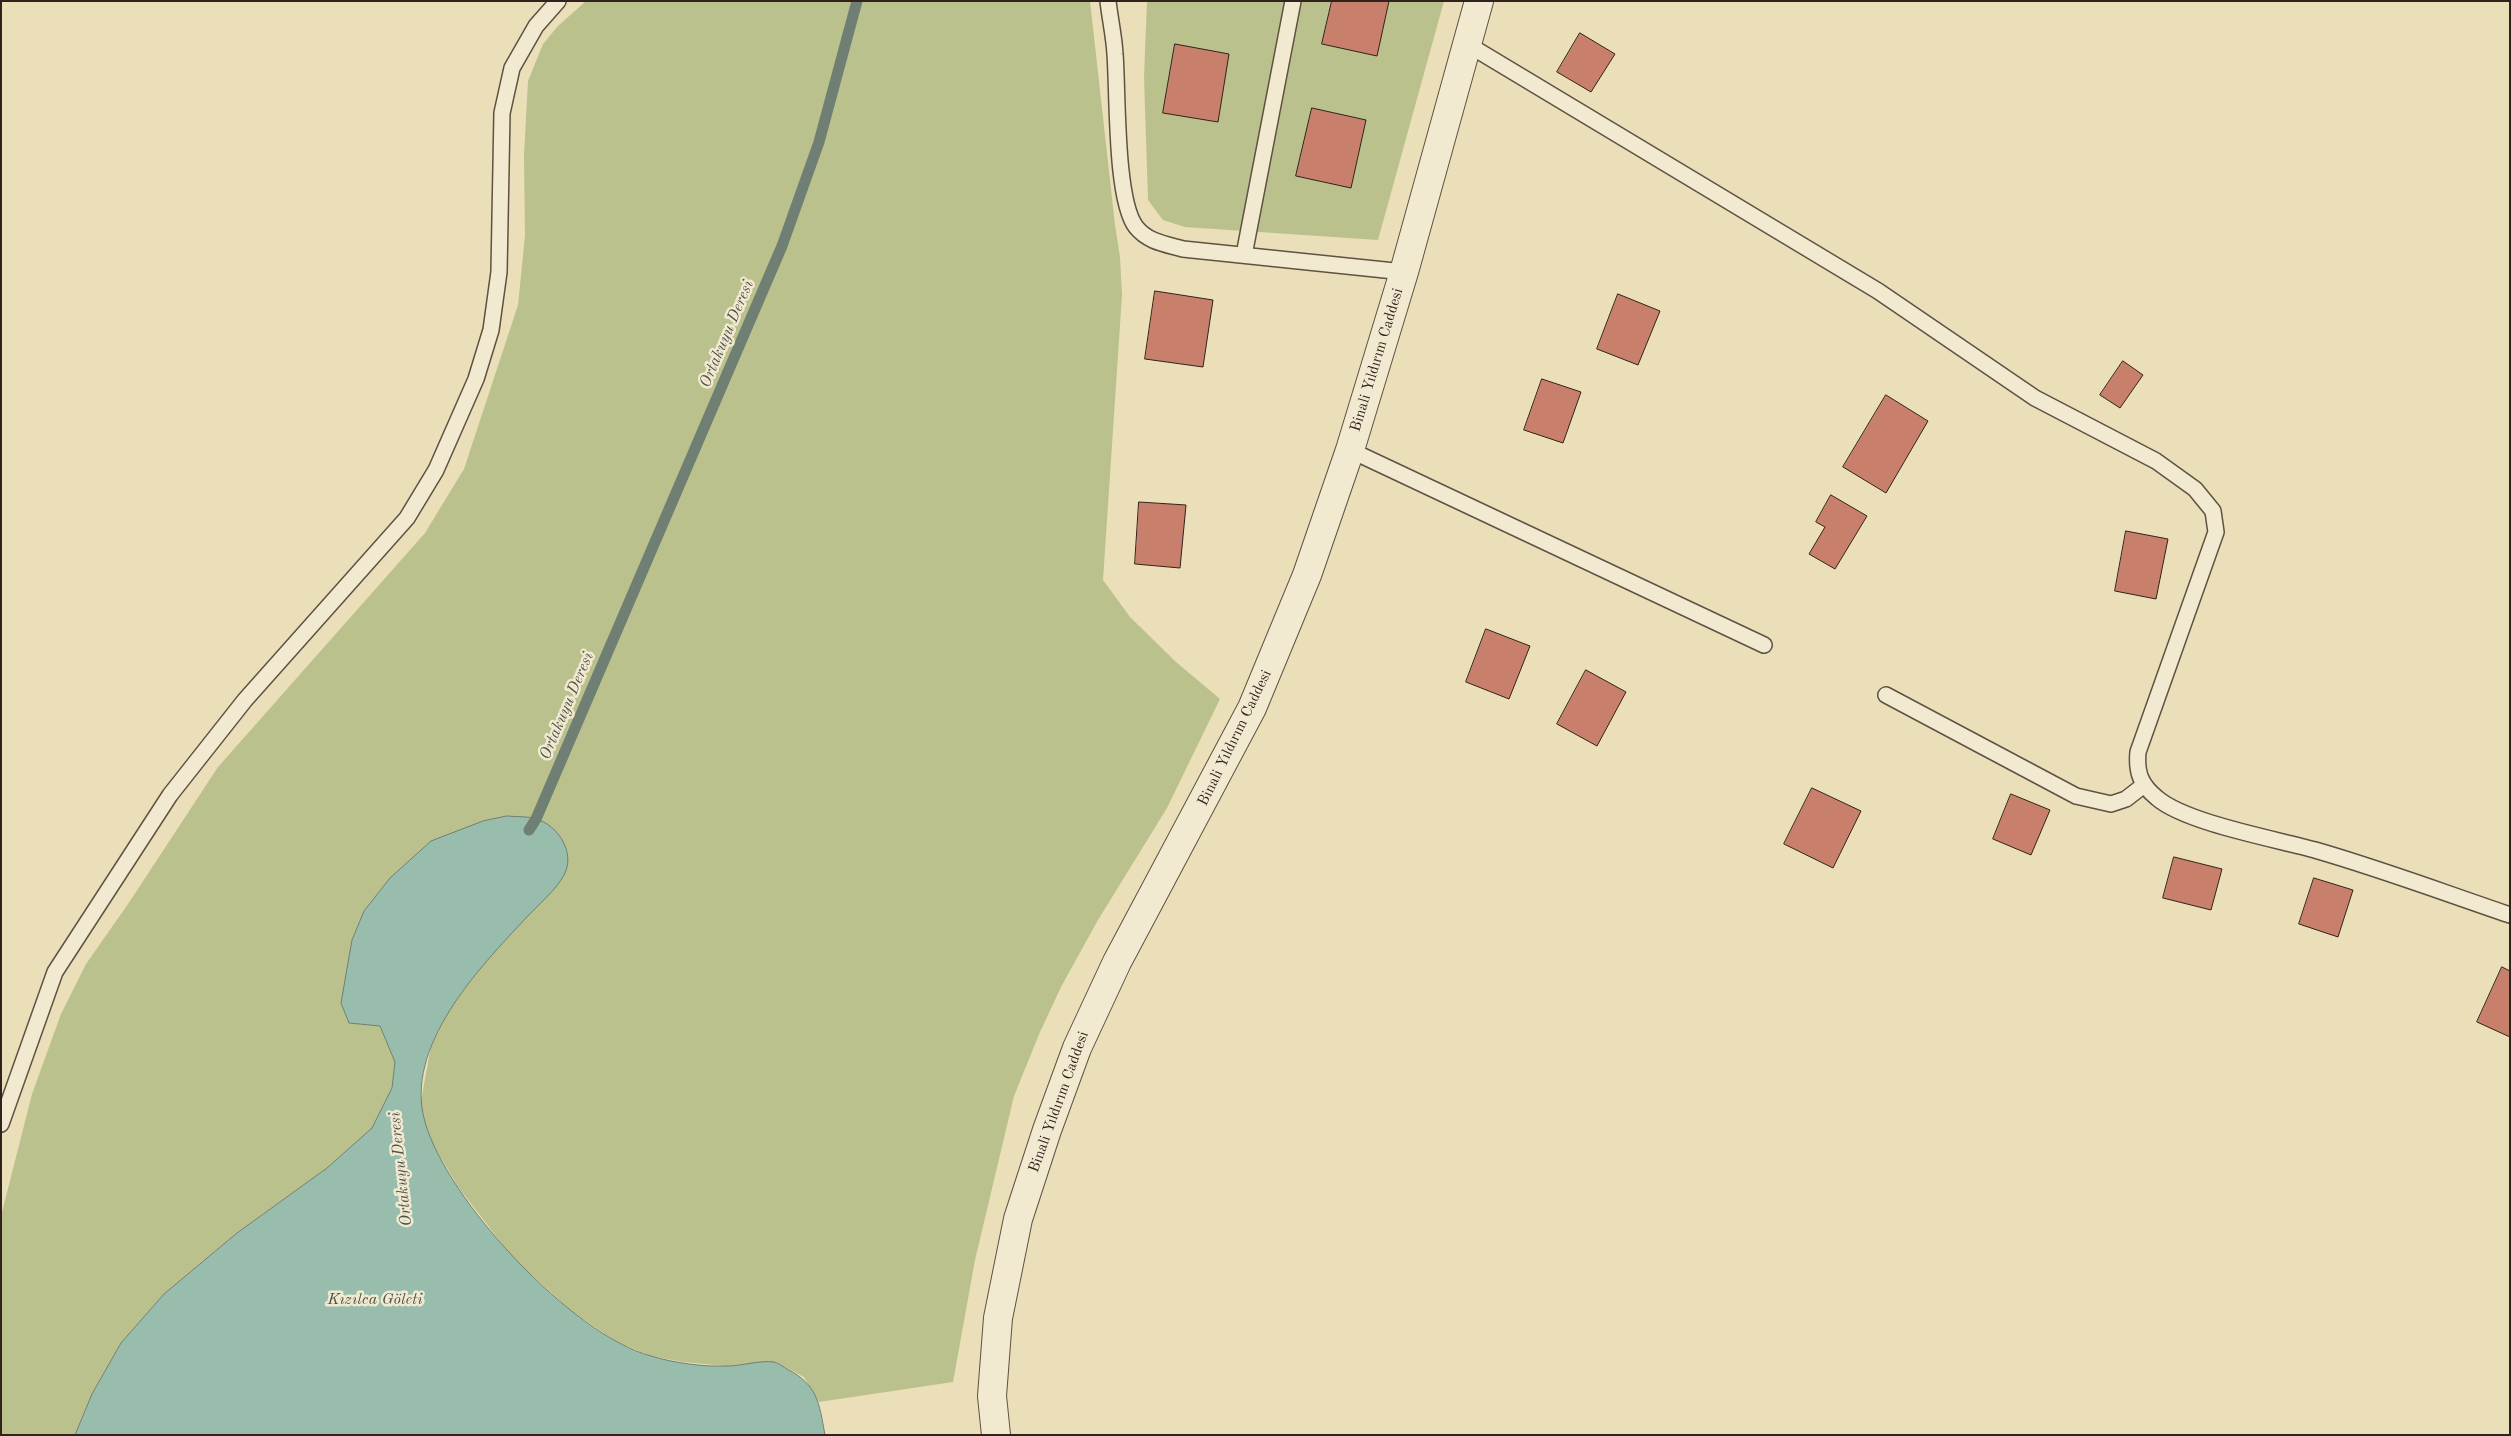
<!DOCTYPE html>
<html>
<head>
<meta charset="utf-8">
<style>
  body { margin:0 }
  #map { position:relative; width:2511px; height:1436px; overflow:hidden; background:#eadfb8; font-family:"Old Standard TT",serif }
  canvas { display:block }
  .frame { position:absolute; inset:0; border:2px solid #31221c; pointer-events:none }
</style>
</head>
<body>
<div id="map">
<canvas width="2511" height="1436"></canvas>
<div class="frame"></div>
</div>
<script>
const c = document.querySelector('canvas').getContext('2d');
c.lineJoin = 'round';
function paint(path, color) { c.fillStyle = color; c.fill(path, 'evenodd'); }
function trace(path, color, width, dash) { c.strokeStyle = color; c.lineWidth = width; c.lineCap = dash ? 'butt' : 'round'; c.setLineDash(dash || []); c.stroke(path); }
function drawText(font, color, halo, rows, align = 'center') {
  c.font = font + ' "Old Standard TT",serif'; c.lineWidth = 5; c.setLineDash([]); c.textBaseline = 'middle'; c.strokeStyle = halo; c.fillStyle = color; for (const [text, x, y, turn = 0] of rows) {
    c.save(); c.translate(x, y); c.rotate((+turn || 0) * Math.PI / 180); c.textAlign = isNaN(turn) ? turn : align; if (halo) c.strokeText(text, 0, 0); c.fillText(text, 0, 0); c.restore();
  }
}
paint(new Path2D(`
  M586,1H1090L1115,225L1120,257L1122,295L1103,580L1130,617L1176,662L1220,699L1167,808L1098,920L1061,987L1040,1032L1014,1096L975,1260L953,1382L819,1402L804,1377L775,1362L725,1366L683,1362L651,1356L617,1342L570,1310L512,1257L459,1188L430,1140L420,1106L431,1046L448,1011L484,962L390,878L364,911L352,940L349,1022L380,1026L395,1062L392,1088L372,1128L327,1168L237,1233L164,1294L121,1343L92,1394L75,1435H1V1216L32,1094L61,1014L86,964L128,904L218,767L425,533L464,469L518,305L525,236L524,156L528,81L543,44L558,26Z
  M1147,1H1444L1378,240L1185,227L1163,220L1148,200L1144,77Z`), '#bbc18c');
const water = new Path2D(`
  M507,816C516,817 528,816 536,819C558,825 576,853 564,875C557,889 537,906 526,918C479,968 403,1047 425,1122C447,1200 572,1335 651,1356C674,1363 704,1367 727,1366C742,1366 760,1360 774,1362C778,1363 784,1367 787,1369C818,1385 819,1403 825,1435H75L92,1394L121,1343L164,1294L237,1233L327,1168L372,1128L392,1088L395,1062L380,1026L349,1023L341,1003L352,940L364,911L390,878L431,841L483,821Z`);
paint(water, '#98bdad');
trace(water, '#6f7f73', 1);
trace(new Path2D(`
  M529,830L536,819L782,246L819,142L857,1`), '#6f7f73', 11);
const building = new Path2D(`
  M1332,1H1389L1377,56L1322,44Z
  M1580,33L1615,54L1591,92L1557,72Z
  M1175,44L1229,54L1218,122L1163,113Z
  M1312,108L1366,120L1351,188L1296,176Z
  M1155,291L1213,300L1203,367L1145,359Z
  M1618,294L1660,311L1638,365L1597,349Z
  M2123,361L2143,375L2120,408L2100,395Z
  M1542,379L1581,392L1563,443L1524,430Z
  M1886,395L1928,421L1886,493L1843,467Z
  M1831,495L1867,516L1835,569L1809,554L1825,527L1816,522Z
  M1139,502L1186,505L1180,568L1135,564Z
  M2126,531L2168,539L2156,599L2115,591Z
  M1486,629L1530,646L1509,699L1466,682Z
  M1586,670L1626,692L1597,746L1557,724Z
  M1812,788L1861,811L1833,868L1784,844Z
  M2011,794L2050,810L2031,855L1993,839Z
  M2174,857L2222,869L2211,910L2163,898Z
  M2314,878L2353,890L2338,937L2299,924Z
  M2502,967L2510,971V1037L2477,1022Z`);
paint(building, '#c8806c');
trace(building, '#31221c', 1);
const service = new Path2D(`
  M1108,1C1110,19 1114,36 1115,54C1118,92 1115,200 1136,227C1148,242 1165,244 1183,249L1404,272
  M1467,44L1878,291L2035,398L2156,461L2195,489L2213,511L2216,532L2138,752C2136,773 2141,785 2157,798C2186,823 2276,839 2315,850C2381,869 2445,893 2510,915
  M1244,255L1293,1
  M1350,450L1764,645
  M1886,695L2076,796L2111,804L2126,799L2144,785
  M1,1124L55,972L170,795L245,700L407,518L436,470L476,379L491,330L499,272L502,113L512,68L536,26L558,1`);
const tertiary = new Path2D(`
  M996,1435L992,1396L998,1318L1018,1219L1047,1130L1077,1048L1117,962L1252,708L1307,575L1350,450L1404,272L1479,1`);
trace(service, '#5f5143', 18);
trace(tertiary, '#5f5143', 30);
trace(service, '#f1ead1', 15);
trace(tertiary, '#f1ead1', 28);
drawText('15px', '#31221c', '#f1ead1', [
  ["Binali Yıldırım Caddesi",1377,360,-73],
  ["Binali Yıldırım Caddesi",1235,738,-64],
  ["Binali Yıldırım Caddesi",1059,1102,-70]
]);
drawText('italic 16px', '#505048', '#f1ead1', [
  ["Ortakuyu Deresi",727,334,-67],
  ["Ortakuyu Deresi",567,706,-67],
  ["Ortakuyu Deresi",401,1169,-96],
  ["Kızılca Göleti",375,1300]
]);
</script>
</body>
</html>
